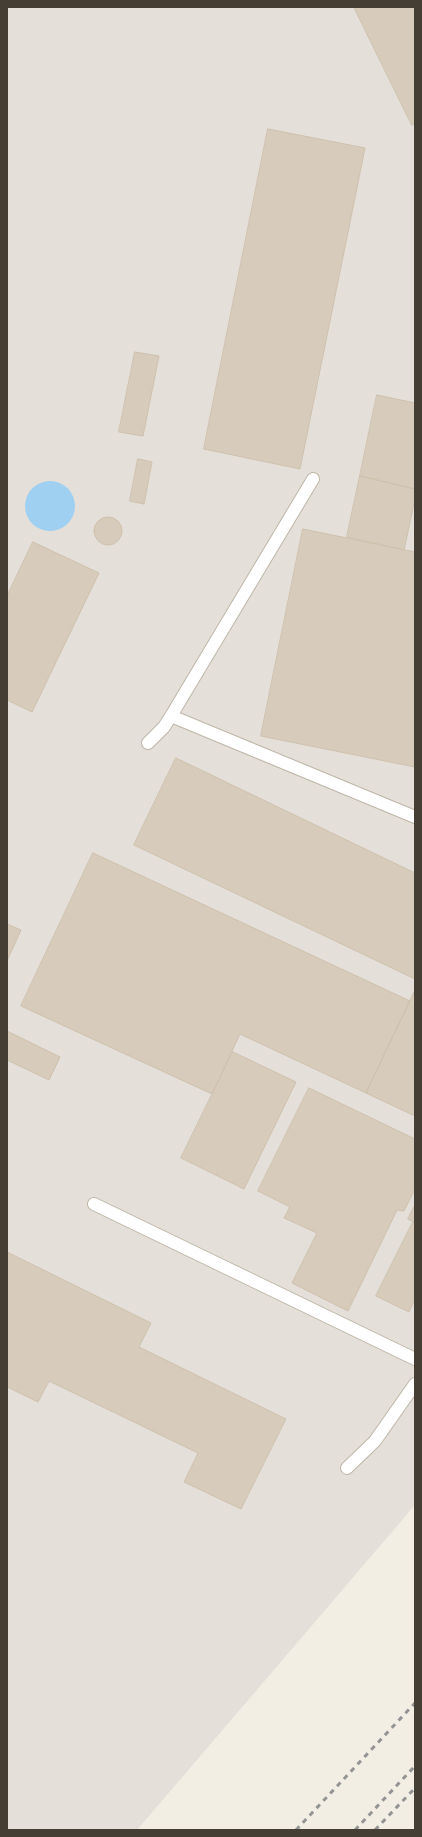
<!DOCTYPE html>
<html>
<head>
<meta charset="utf-8">
<style>
  body { margin:0 }
  #map { position:relative; width:422px; height:1837px; overflow:hidden; background:#f2eee4; font-family:Signika,sans-serif }
  canvas { display:block }
  .frame { position:absolute; inset:0; border:8px solid #443e34; pointer-events:none }
</style>
</head>
<body>
<div id="map">
<canvas width="422" height="1837"></canvas>
<div class="frame"></div>
</div>
<script>
const c = document.querySelector('canvas').getContext('2d');
c.lineJoin = 'round';
function paint(path, color) { c.fillStyle = color; c.fill(path, 'evenodd'); }
function trace(path, color, width, dash) { c.strokeStyle = color; c.lineWidth = width; c.lineCap = dash ? 'butt' : 'round'; c.setLineDash(dash || []); c.stroke(path); }
paint(new Path2D(`
  M7,7H415V1505L137,1830H7Z`), '#e4dfd9');
paint(new Path2D(`
  M25 506a25 25 0 1 1 50 0a25 25 0 1 1-50 0Z`), '#9fcff1');
const building = new Path2D(`
  M354,7H415V124L412,125Z
  M268,129L365,148L300,469L204,449Z
  M135,352L159,356L143,436L119,432Z
  M377,395L415,403V489L360,476Z
  M138,459L152,462L144,504L130,501Z
  M360,476L415,489V499L404,550L347,537Z
  M94 531a14 14 0 1 1 28 0a14 14 0 1 1-28 0Z
  M303,529L415,552V767L261,736Z
  M33,542L99,573L32,712L7,700V596Z
  M176,758L415,873V979L134,845Z
  M93,853L410,1001L366,1093L240,1034L212,1094L21,1006Z
  M7,924L21,930L7,961Z
  M415,990V1116L366,1093Z
  M7,1031L60,1057L49,1080L7,1060Z
  M233,1052L296,1082L244,1189L181,1158Z
  M309,1088L415,1139V1189L404,1211L397,1210L348,1311L292,1283L317,1233L284,1218L290,1207L258,1191Z
  M415,1205V1223L408,1219Z
  M413,1222L415,1223V1299L409,1312L376,1296Z
  M7,1252L151,1323L139,1347L286,1419L241,1509L184,1482L198,1453L49,1381L38,1402L7,1387Z`);
paint(building, '#d7ccbc');
trace(building, '#cfc1ad', 1);
const lane = new Path2D(`
  M171,716L313,479
  M148,743L164,727L171,716L415,817
  M94,1204L415,1359
  M347,1468L375,1441L415,1384`);
trace(lane, '#beb6a7', 14);
trace(lane, '#fff', 12);
trace(new Path2D(`
  M296,1830L415,1703
  M355,1830L415,1766
  M375,1830L415,1788`), '#949494', 3, [5, 5]);
</script>
</body>
</html>
